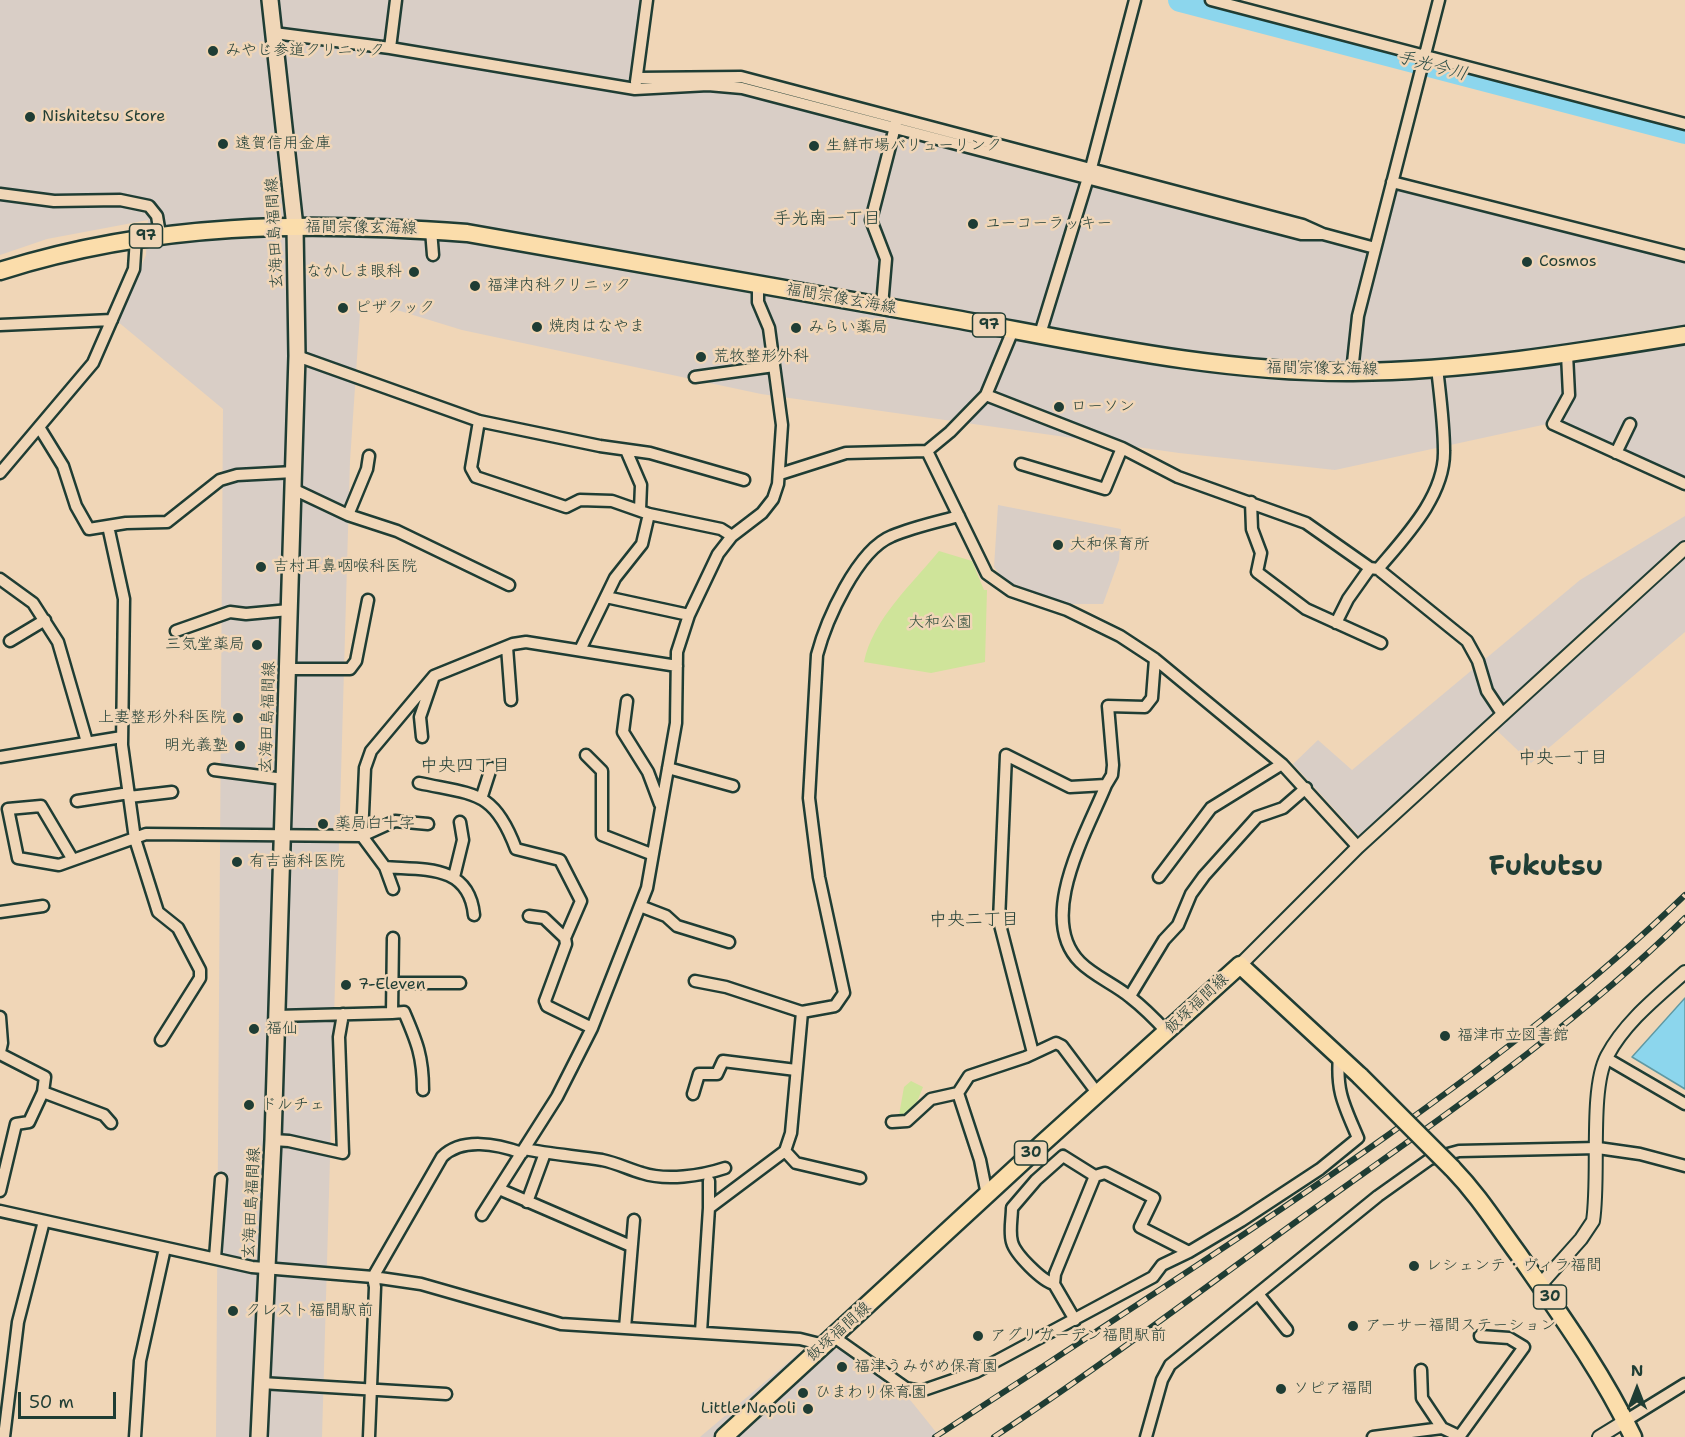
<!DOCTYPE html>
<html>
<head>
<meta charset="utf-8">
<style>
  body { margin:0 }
  #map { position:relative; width:1685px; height:1437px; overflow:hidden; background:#f0d6b7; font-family:"Shantell Sans",sans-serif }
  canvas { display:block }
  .north { position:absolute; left:1607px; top:1359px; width:60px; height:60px; -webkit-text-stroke:4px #f0d6b7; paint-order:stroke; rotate:0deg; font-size:16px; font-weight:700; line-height:24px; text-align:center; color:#1f3d34 }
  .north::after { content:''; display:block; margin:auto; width:21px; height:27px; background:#1f3d34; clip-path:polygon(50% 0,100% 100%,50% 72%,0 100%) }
  .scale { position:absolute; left:18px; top:1392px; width:98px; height:27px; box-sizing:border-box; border:3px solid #1f3d34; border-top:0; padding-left:8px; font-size:18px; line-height:21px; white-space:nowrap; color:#1f3d34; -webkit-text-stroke:4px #f0d6b7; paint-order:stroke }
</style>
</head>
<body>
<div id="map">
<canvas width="1685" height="1437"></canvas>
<div class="north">N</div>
<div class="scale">50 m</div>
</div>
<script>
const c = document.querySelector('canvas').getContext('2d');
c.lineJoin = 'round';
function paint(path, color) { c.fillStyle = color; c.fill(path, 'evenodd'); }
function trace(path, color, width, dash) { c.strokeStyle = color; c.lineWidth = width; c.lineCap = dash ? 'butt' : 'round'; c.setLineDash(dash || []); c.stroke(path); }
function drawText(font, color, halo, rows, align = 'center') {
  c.font = font + ' "Shantell Sans","Klee One",sans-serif'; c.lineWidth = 5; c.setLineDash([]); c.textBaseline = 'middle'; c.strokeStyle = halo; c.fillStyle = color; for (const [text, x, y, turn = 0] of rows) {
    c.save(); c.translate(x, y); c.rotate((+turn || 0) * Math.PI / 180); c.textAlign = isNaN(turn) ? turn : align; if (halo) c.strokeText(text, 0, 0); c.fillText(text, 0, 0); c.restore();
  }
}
paint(new Path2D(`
  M0,0H641L630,90L730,89L1177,205L1380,253L1396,189L1685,262V478L1566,426L1547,424L1335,470L1179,453L761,394L462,330L361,299L350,461L322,1437H216L223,409L117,321L146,255L148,220L47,239L0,255Z
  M998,505L1121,529L1119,560L1103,604H1068L1011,583L1001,576L994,567Z
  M1685,516V632L1531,763L1487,721L1360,837L1293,764L1318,740L1352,770L1580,580Z
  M840,1349L911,1401L940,1437H700L799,1353Z`), '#d9cec6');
paint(new Path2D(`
  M939,551L972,561L984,590H987L985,662L931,673L864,662C872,620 913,583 939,551Z
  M911,1081L923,1087L917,1102L905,1115H899L904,1087Z`), '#cfe49a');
const water = new Path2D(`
  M1685,998V1089L1632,1057Z`);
paint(water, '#8cd6ed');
trace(water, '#6099a3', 1.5);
trace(new Path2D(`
  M1180,0L1685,132`), '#8cd6ed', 24);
const minor = new Path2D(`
  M1211,0L1685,124
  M274,33L390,48L635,89L708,85L742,88L1301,234H1323
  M390,48L396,0
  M637,78L741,77L1303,225L1323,234L1375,248
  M636,82L647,0
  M1392,182L1685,256
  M0,194L54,201L120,200L149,206L157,216L160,234
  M431,230L433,255
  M882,306L886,259L871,220L896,123
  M0,325L112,320
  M1040,334L1091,168L1135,0
  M1567,354L1569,395L1553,424L1685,484
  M297,356L479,421L600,446L650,453L744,480
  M1352,372L1358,316L1439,0
  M695,377L774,366
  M986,395L1122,448L1178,477L1306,523L1370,568L1378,569L1467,641L1478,661L1487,691L1503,715
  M479,421L471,468L476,477L566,507L580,500L612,501L649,514L721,529L732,536
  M39,427L63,466L76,506L89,529L126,523L167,522L220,480L237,475L294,472
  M626,450L641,485L640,510
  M927,451L987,574L1011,591L1067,610L1120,636L1155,659L1282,764L1358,847
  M1616,453L1630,424
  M1021,464L1105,489L1122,448
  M0,473L93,363L134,269L136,238
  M780,474L846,453L927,451L950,432L986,395L1013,330
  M293,489L348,515L397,531L509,585
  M1251,502L1252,529L1261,553L1257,572L1306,609L1381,643
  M348,515L367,469L369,456
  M108,526L124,599L122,745L135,839L158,912L178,928L200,970V978L161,1040
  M1378,569C1405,537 1445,496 1444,451C1444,424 1440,395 1437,368
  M0,579L33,603L58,642L87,742
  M606,597L689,615
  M1336,623L1348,599L1370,568
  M176,631L230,612L246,614L289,610
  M10,641L45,620
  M507,647L511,700
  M580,650L615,578L642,544L649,514
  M1155,659L1152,698L1145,707L1108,706L1113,765L1112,775L1106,785C1087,832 1036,918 1080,962C1094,976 1114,984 1130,997C1143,1007 1155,1019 1167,1032
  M287,669H350L356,661L368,600
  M627,701L623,732L648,772L660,804
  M422,737L420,717L433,679
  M586,755L602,771V835L651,854
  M0,757L122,737
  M668,768L733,786
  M214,770L284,779
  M419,783C475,795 494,790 516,849L560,860L581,901L565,938
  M482,796L491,768
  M129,797L172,792
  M77,801L129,793
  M73,860L59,865L18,858L8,809L41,806L73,860L146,834L362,836L395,821L428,824
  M385,867C424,870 469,864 474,915
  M454,877L463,840L460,822
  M1159,877L1211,808L1282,764
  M393,889L385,867L362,836L365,768L371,751L434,676L513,644L526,642L677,666
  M640,906L666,916L677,926L729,942
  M0,912L43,906
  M529,916L544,918L565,938L566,944L545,1001L547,1006L592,1028
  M393,938L392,1013L404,1012C417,1042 423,1057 423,1090
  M695,981L726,987L802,1012L835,1006L844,993L819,877L809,798L817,655C826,621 857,550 892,536C913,527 937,522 959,516
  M392,983H460
  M1130,996L1164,940L1178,925L1191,894L1204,876L1257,817L1283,808L1306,788
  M277,1016L392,1013
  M0,1017L2,1043L0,1052
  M1033,1053L999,921L1006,755L1070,787L1106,785
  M0,1054L45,1077L43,1092L29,1122L16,1124L0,1191
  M1606,1058L1685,1104
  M43,1092L104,1115L111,1123
  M958,1093L969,1076L1026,1057L1056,1043L1062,1046L1098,1094
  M693,1094L699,1074H717L723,1061L796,1070
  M892,1122L907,1121L931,1099L958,1093L980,1160L987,1195
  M273,1140L289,1141L343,1153L339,1037L343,1014
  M524,1149C550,1154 576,1156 602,1160C617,1163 628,1169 642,1173C666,1181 701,1176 725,1168
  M785,1151L796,1163L860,1178
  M1095,1176L1105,1173L1154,1198L1140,1227L1189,1252
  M499,1189L631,1246
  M527,1202L545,1153
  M709,1208V1181
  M0,1211L252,1267L373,1277L421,1284L561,1324L800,1339L824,1345
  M482,1215L557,1097L592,1028L647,888L676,723L677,652L689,615L718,554L732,536L762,513L773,499L778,484L782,425L769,328L758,302V284
  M215,1258L221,1179
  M1054,1284L1055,1274L1095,1176L1063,1156L1036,1180L1012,1208C1012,1218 1009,1232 1012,1242C1015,1254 1042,1281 1054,1284L1075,1320
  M1259,1295L1287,1330
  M625,1328L634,1220
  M701,1332L709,1208L785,1151L791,1133L802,1012
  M834,1337L906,1388L921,1391L976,1372L1153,1277L1162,1265L1189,1252L1241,1221L1320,1169L1358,1138C1344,1105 1336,1092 1339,1056
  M1421,1370L1422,1398L1442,1428
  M261,1383L446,1394
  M1625,1421L1685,1384
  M4,1437L18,1322L44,1221
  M135,1437L140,1361L165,1248
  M369,1437L375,1287L373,1277L442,1157C462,1137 497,1144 522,1153
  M1146,1437L1162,1380L1170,1365L1378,1196L1430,1159L1459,1151L1598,1148L1640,1154L1685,1166
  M1373,1437L1442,1428L1459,1436
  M1459,1437L1524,1347L1509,1338L1480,1336`);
const tertiary = new Path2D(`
  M1240,965L1358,847L1685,548
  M1541,1284L1581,1239L1593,1221C1600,1177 1589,1090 1607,1056C1625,1022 1657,997 1685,972
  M1599,1437L1625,1421`);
const secondary = new Path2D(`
  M259,1437L273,1140L297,356L295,227L270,0`);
const primary = new Path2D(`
  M0,271C155,222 306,221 467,233C632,262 797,291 961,320C1091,344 1221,373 1353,372C1465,371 1575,353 1685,335
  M1452,1168C1479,1196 1496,1224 1519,1255C1560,1314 1602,1372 1633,1437
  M724,1437L1044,1142L1240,965L1360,1076`);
trace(minor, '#1f3d34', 15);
trace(tertiary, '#1f3d34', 16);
trace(secondary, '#1f3d34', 20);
trace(primary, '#1f3d34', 21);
trace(minor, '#f0d6b7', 10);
trace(tertiary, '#f0d6b7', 12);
trace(secondary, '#f0d6b7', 15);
trace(primary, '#fbddab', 16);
const rail = new Path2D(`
  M935,1437C1087,1337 1240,1240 1388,1135C1493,1060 1593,984 1685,895
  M994,1437C1103,1365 1208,1285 1315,1208C1442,1117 1573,1028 1685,918`);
trace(rail, '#1f3d34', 6);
trace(rail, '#f0d6b7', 4, [11]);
const primaryBridge = new Path2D(`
  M1360,1076L1452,1168`);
trace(primaryBridge, '#1f3d34', 21, []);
trace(primaryBridge, '#fbddab', 16);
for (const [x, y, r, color] of [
  [213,51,6,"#1f3d34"],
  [30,117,6,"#1f3d34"],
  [223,144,6,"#1f3d34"],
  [814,146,6,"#1f3d34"],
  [973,224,6,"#1f3d34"],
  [1527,262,6,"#1f3d34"],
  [414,272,6,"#1f3d34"],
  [475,286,6,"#1f3d34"],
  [343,308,6,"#1f3d34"],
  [537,327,6,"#1f3d34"],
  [796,328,6,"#1f3d34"],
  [701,357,6,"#1f3d34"],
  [1059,407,6,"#1f3d34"],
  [1058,545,6,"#1f3d34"],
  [261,567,6,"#1f3d34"],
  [257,645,6,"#1f3d34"],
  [238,718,6,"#1f3d34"],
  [240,746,6,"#1f3d34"],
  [323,824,6,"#1f3d34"],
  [237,862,6,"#1f3d34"],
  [346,985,6,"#1f3d34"],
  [254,1029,6,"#1f3d34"],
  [1445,1036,6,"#1f3d34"],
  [249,1105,6,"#1f3d34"],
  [1414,1266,6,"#1f3d34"],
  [233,1311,6,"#1f3d34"],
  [1353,1326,6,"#1f3d34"],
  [978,1336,6,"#1f3d34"],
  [842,1367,6,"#1f3d34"],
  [1281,1389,6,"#1f3d34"],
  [803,1393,6,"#1f3d34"],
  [808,1409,6,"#1f3d34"]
]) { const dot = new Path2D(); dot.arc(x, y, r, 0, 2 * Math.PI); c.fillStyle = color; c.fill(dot); trace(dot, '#f0d6b7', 2); }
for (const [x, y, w] of [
  [146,236,33],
  [989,325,33],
  [1031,1153,33],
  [1550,1297,33]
]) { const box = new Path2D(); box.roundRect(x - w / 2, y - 12, w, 24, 4.5); c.fillStyle = '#f0d6b7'; c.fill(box); trace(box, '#1f3d34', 1.5); }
drawText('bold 15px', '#1f3d34', null, [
  ["97",146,236],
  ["97",989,325],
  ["30",1031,1153],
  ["30",1550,1297]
]);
drawText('16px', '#1f3d34', '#f0d6b7', [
  ["みやじ参道クリニック",225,51],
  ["Nishitetsu Store",42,117],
  ["遠賀信用金庫",235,144],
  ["生鮮市場バリューリンク",826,146],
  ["ユーコーラッキー",985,224],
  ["Cosmos",1539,262],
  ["なかしま眼科",402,272,"right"],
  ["福津内科クリニック",487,286],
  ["ピザクック",355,308],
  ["焼肉はなやま",549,327],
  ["みらい薬局",808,328],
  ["荒牧整形外科",713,357],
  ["ローソン",1071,407],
  ["大和保育所",1070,545],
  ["吉村耳鼻咽喉科医院",273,567],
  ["三気堂薬局",245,645,"right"],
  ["上妻整形外科医院",226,718,"right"],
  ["明光義塾",228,746,"right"],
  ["薬局白十字",335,824],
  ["有吉歯科医院",249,862],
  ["7-Eleven",358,985],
  ["福仙",266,1029],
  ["福津市立図書館",1457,1036],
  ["ドルチェ",261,1105],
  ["レシェンテ・ヴィラ福間",1426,1266],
  ["クレスト福間駅前",245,1311],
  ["アーサー福間ステーション",1365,1326],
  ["アグリガーデン福間駅前",990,1336],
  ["福津うみがめ保育園",854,1367],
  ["ソピア福間",1293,1389],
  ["ひまわり保育園",815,1393],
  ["Little Napoli",796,1409,"right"]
], 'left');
drawText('16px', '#1f3d34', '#f0d6b7', [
  ["福間宗像玄海線",361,228,1],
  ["玄海田島福間線",275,233,-93],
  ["福間宗像玄海線",841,299,10],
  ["福間宗像玄海線",1322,369,1],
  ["玄海田島福間線",268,717,-88],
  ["飯塚福間線",1197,1004,-43],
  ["玄海田島福間線",252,1203,-87],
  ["飯塚福間線",839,1332,-42]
]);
drawText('16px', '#314e3e', '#f0d6b7', [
  ["大和公園",940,623]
]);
drawText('italic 18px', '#2a4c46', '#f0d6b7', [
  ["手光今川",1432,66,15]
]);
drawText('18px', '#1f3d34', '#f0d6b7', [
  ["手光南一丁目",827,219],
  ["中央一丁目",1563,758],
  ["中央四丁目",465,766],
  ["中央二丁目",974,920]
]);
drawText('bold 28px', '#1f3d34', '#f0d6b7', [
  ["Fukutsu",1546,868]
]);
</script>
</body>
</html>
